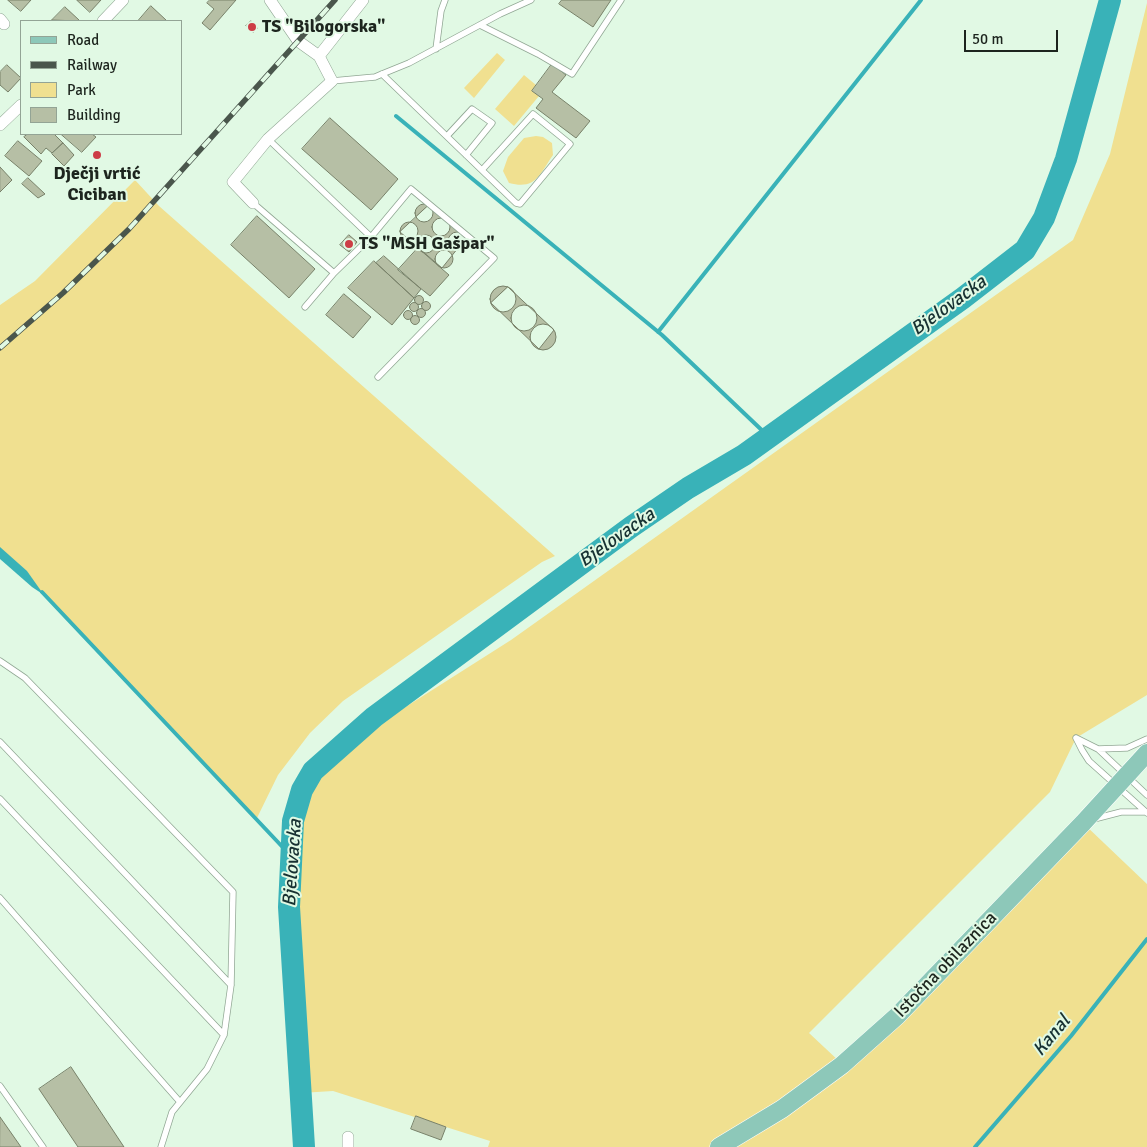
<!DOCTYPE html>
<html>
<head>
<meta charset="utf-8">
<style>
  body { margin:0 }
  #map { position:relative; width:1147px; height:1147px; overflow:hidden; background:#e1f9e4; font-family:Signika,sans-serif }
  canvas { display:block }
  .legend { position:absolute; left:20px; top:20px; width:162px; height:115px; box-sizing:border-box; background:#e1f9e4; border:1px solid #93a495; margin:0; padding:6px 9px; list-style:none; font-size:15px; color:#1d251e }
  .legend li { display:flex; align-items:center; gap:10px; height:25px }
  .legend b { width:25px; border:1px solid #93a495 }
  .scale { position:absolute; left:964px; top:30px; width:94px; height:22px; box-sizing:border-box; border:2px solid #1d251e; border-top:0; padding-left:6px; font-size:15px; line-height:18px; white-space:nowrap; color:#1d251e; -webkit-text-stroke:4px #e1f9e4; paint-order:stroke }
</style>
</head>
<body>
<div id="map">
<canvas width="1147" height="1147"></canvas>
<ul class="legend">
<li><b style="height:6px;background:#8dc8b9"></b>Road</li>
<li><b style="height:6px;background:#4a564c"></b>Railway</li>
<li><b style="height:14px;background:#f0e090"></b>Park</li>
<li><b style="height:14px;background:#b6bfa5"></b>Building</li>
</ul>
<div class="scale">50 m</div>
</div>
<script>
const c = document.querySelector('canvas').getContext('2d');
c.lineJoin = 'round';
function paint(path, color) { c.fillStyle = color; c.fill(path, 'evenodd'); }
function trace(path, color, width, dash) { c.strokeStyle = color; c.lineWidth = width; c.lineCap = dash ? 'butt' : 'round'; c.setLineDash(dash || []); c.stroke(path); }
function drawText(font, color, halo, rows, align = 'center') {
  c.font = font + ' Signika,sans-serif'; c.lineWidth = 4; c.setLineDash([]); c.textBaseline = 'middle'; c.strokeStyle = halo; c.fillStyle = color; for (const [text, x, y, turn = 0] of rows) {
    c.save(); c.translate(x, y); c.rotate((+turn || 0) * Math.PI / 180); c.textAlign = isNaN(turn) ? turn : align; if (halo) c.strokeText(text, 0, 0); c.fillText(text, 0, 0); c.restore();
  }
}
paint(new Path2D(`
  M1147,3V695L1076,738L1050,792L809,1033L840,1062L1083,823L1147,884V1147H488L490,1141L333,1091L301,1093C296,1020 288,946 290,873C291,845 291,817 302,791C308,776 318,766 330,755L511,640L1073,240L1110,154Z
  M497,53L505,60L474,98L464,88Z
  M524,75L536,85L532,91L539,96L514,126L495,109Z
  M536,136L543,137L552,143L553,155C539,175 536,190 509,183L503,171L508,157L524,138Z
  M135,180L159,206L555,556L542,562L343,701L310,733L278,775L256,820L0,549V305L35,281Z`), '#f0e090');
paint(new Path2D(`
  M0,547L27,571L44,595L32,587L0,559Z`), '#39b2b8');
trace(new Path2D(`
  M396,116L662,335L769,437
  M658,332L921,0
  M42,592L291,856
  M975,1147L1071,1036L1147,939`), '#39b2b8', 4);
trace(new Path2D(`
  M304,1147L289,907L293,821L302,790L313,771L374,717L631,527L688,488L744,455L963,298L1025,250L1044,218L1066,159L1110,0`), '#39b2b8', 22);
const building = new Path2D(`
  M8,0H31L21,11Z
  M77,0H101L90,12Z
  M210,0H236L210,30L202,23L214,9L207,3Z
  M562,0H611L593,27L559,4Z
  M151,6L166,20L165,21H138Z
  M65,7L79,20L78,21L52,20Z
  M251,21L258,28L253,33L246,26Z
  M552,64L566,75L552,92L590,121L576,138L536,108L543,99L532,91Z
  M7,65L21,78L8,92L0,85V72Z
  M330,118L398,179L371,210L302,149Z
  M28,134H54L63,143L52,153L46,148L41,154L24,137Z
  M61,134H92L96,137L82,152Z
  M18,141L42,161L29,176L5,156Z
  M63,143L74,155L64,166L52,154Z
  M0,167L12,180L0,192Z
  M28,178L45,194L38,198L22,184Z
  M415 213a9 9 0 1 1 18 0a9 9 0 1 1-18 0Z
  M429,205L466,238L442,268L400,232Z
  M257,216L315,269L289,298L231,245Z
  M432 227a9 9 0 1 1 18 0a9 9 0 1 1-18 0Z
  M400 231a9 9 0 1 1 18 0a9 9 0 1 1-18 0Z
  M448 241a9 9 0 1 1 18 0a9 9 0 1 1-18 0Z
  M417 244a9 9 0 1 1 18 0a9 9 0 1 1-18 0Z
  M349,235L357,242L349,252L340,245Z
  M418,248L449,275L430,296L398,270Z
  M435 259a9 9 0 1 1 18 0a9 9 0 1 1-18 0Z
  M384,256L421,289L414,298L376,263Z
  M374,261L414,298L392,325L348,288Z
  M490 299a13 13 0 1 1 26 0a13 13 0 1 1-26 0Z
  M508,287L554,330L539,349L491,303Z
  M344,294L371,317L353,338L326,315Z
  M414.5 300a4.5 4.5 0 1 1 9 0a4.5 4.5 0 1 1-9 0Z
  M421.5 306a4.5 4.5 0 1 1 9 0a4.5 4.5 0 1 1-9 0Z
  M409.5 307a4.5 4.5 0 1 1 9 0a4.5 4.5 0 1 1-9 0Z
  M511 318a13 13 0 1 1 26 0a13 13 0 1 1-26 0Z
  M416.5 313a4.5 4.5 0 1 1 9 0a4.5 4.5 0 1 1-9 0Z
  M403.5 315a4.5 4.5 0 1 1 9 0a4.5 4.5 0 1 1-9 0Z
  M410.5 320a4.5 4.5 0 1 1 9 0a4.5 4.5 0 1 1-9 0Z
  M530 337a13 13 0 1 1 26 0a13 13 0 1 1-26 0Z
  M71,1067L124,1147H78L39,1089Z
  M416,1116L446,1127L441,1140L411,1129Z
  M0,1117L21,1147H0Z`);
paint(building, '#b6bfa5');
trace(building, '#788169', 1);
const lane = new Path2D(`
  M480,25L538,54L572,74L621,0
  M436,49L441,11L445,0
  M382,74L516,203L520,204L570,144L533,114L482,170
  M332,81L375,77L382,74L409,63L500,14L531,0
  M447,136L472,109L492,123L466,155
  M268,139L371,237L411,189L494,258L378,377
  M253,203L334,273L371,237
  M305,307L334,273
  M0,661L25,678L233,892L231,985L224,1035L207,1069L172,1112L161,1147
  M1076,738L1082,750L1089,761L1147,813
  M1076,738L1098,749L1147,795
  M0,742L231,985
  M1098,749L1127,748L1147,739
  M0,799L224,1035
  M1094,819L1121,812H1145
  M0,898L180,1102
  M0,1086L43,1147`);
const street = new Path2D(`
  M0,19L4,24
  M103,21L123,0
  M319,56L363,0
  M0,125L21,105
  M253,203L233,182L268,139L332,81L319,56L298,41L270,0
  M348,1147V1137`);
const primary = new Path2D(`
  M719,1147L782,1109L842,1065L897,1016L1083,823L1147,753`);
trace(lane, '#91a794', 7);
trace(street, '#91a794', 12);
trace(primary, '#fff', 19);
trace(lane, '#fff', 5.5);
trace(street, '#fff', 11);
trace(primary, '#8dc8b9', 18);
const rail = new Path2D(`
  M0,348L63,293L129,229L335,0`);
trace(rail, '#4a564c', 5.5);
trace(rail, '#e1f9e4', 4, [11]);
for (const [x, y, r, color] of [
  [252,27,5,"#cd3d46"],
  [97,155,5,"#cd3d46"],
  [349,244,5,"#cd3d46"]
]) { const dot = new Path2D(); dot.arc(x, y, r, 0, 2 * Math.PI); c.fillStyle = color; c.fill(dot); trace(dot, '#e1f9e4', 2); }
drawText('bold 18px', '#1d251e', '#e1f9e4', [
  ["TS \"Bilogorska\"",262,27],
  ["Dječji vrtić",97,174,"center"],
  ["Ciciban",97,195,"center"],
  ["TS \"MSH Gašpar\"",359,244]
], 'left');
drawText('18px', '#1d251e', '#e1f9e4', [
  ["Istočna obilaznica",946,965,-46]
]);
drawText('italic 19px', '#173132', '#e1f9e4', [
  ["Bjelovacka",949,306,-36],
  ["Bjelovacka",617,538,-35],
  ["Bjelovacka",293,863,-86],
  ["Kanal",1052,1036,-50]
]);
</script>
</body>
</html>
